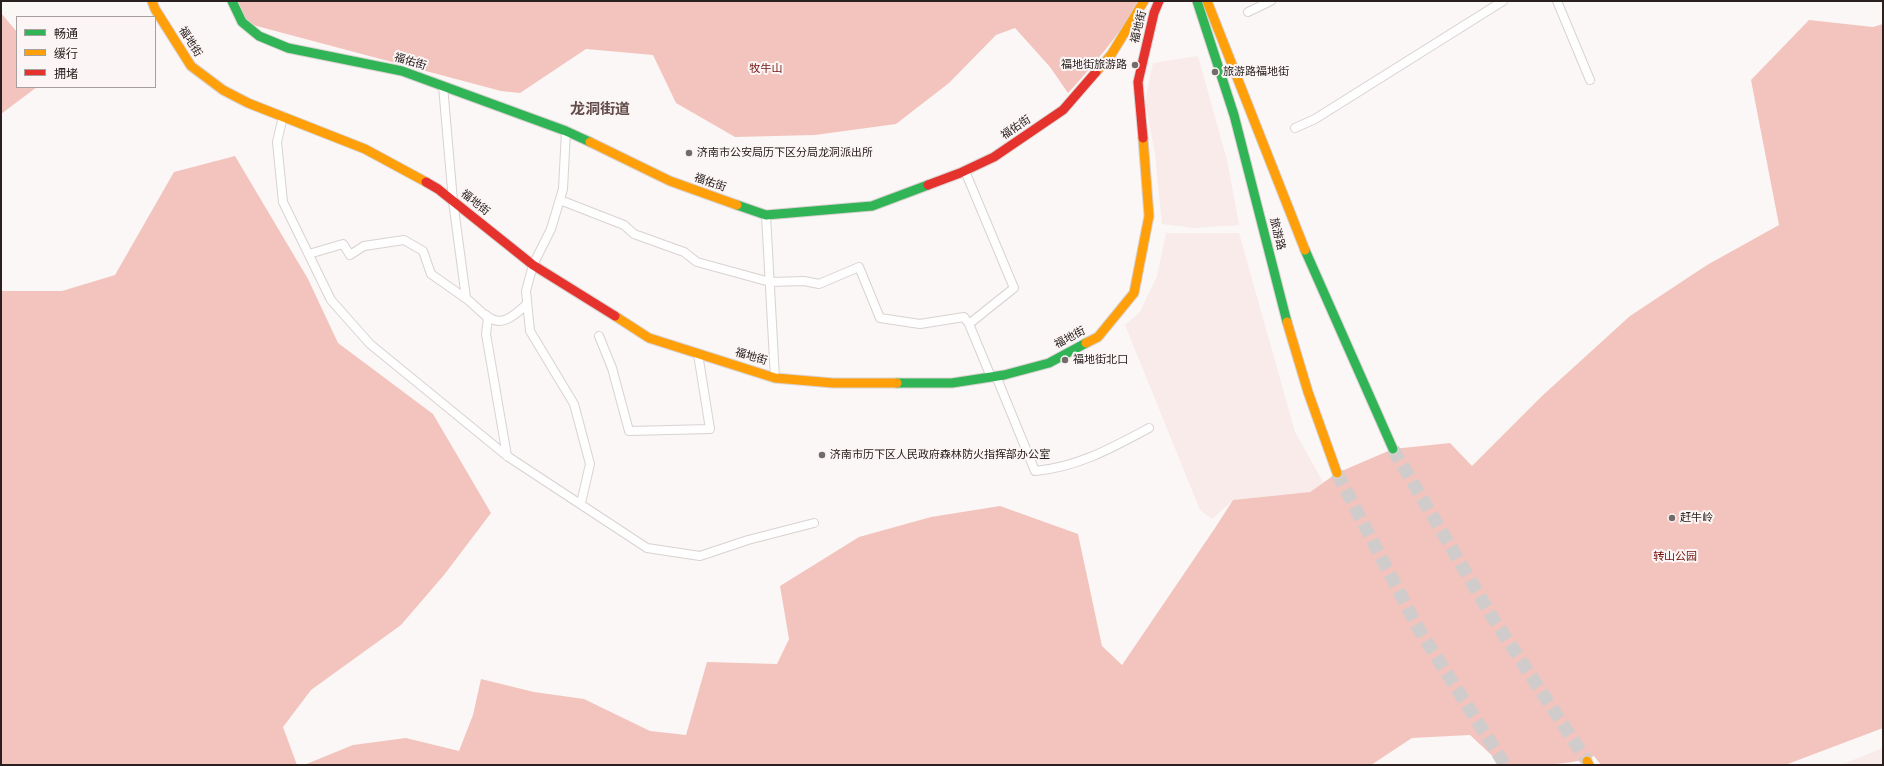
<!DOCTYPE html>
<html>
<head>
<meta charset="utf-8">
<style>
  body { margin:0 }
  #map { position:relative; width:1884px; height:766px; overflow:hidden; background:#faf7f6; font-family:"Varela Round","Noto Sans SC",sans-serif }
  canvas { display:block }
  .frame { position:absolute; inset:0; border:2px solid #29201f; pointer-events:none }
  .legend { position:absolute; left:16px; top:16px; width:140px; height:72px; box-sizing:border-box; background:#fbf6f5; border:1px solid #a7a09f; margin:0; padding:5px 7px; list-style:none; font-size:12px; color:#29201f }
  .legend li { display:flex; align-items:center; gap:8px; height:20px }
  .legend b { width:20px; border:1px solid #a7a09f }
</style>
</head>
<body>
<div id="map">
<canvas width="1884" height="766"></canvas>
<div class="frame"></div>
<ul class="legend">
<li><b style="height:5px;background:#30b455"></b>畅通</li>
<li><b style="height:5px;background:#ff9f0a"></b>缓行</li>
<li><b style="height:5px;background:#e5322d"></b>拥堵</li>
</ul>
</div>
<script>
const c = document.querySelector('canvas').getContext('2d');
c.lineJoin = 'round';
function paint(path, color) { c.fillStyle = color; c.fill(path, 'evenodd'); }
function trace(path, color, width, dash) { c.strokeStyle = color; c.lineWidth = width; c.lineCap = dash ? 'butt' : 'round'; c.setLineDash(dash || []); c.stroke(path); }
function drawText(font, color, halo, rows, align = 'center') {
  c.font = font + ' "Varela Round","Noto Sans SC",sans-serif'; c.lineWidth = 4; c.setLineDash([]); c.textBaseline = 'middle'; c.strokeStyle = halo; c.fillStyle = color; for (const [text, x, y, turn = 0] of rows) {
    c.save(); c.translate(x, y); c.rotate((+turn || 0) * Math.PI / 180); c.textAlign = isNaN(turn) ? turn : align; if (halo) c.strokeText(text, 0, 0); c.fillText(text, 0, 0); c.restore();
  }
}
paint(new Path2D(`
  M1198,56L1227,160L1239,225L1194,228L1162,224L1155,154L1145,101L1153,63Z
  M1166,233H1239L1295,432L1323,482L1310,492L1233,500L1212,519L1200,510L1125,325L1140,312L1157,276Z
  M1883,748V765H1841L1880,749Z`), '#f8ebe9');
paint(new Path2D(`
  M237,1H1140C1119,34 1095,64 1068,93L1050,67L1015,28L996,35L949,83L896,124L815,135L735,137L676,103L653,55L586,49L520,93L501,91L249,24Z
  M1,13L17,32V87H37L1,114Z
  M1809,20L1873,27L1883,24V728L1785,765H1601L1594,756C1572,766 1529,765 1502,765L1470,735L1412,738L1371,765H304L353,745L406,738L459,751L473,715L481,679L534,692L584,699L650,731L686,735L707,662L777,664L789,639L780,586L859,537L931,517L1000,506L1078,534L1102,646L1122,665L1215,528L1233,500L1310,492L1337,473L1393,449L1450,443L1472,466L1542,396L1630,316L1707,265L1779,225L1751,80Z
  M235,156L308,279L338,343L433,414L491,513L444,575L401,625L311,690L283,727L297,765H1V291H62L115,275L174,172Z`), '#f3c4bd');
trace(new Path2D(`
  M1393,449L1491,615L1587,761
  M1337,473L1417,626L1505,765`), '#d0cccb', 13, [13, 6]);
const street = new Path2D(`
  M1557,1L1590,80
  M1248,12L1271,1
  M443,86L453,201L466,298L488,318L486,334L507,456
  M283,116L277,142L283,202L331,300L370,344L507,456L647,548L700,556L748,540L814,523
  M1295,128L1315,119L1503,1
  M566,131L563,189L551,229L533,265L526,291L530,331L574,404L590,464L581,503
  M965,171L1014,288L969,324L991,377
  M560,200L624,225L634,234L684,252L697,262L770,282L804,281L819,284L859,267L880,318L920,324L964,317L969,324
  M766,215L775,378
  M309,254L343,244L350,255L364,246L404,240L423,251L431,274L468,300
  M486,315C501,329 515,315 527,304
  M599,336L612,368L629,431L710,429L698,354
  M996,376L1035,471C1078,467 1112,448 1149,428`);
const fast = new Path2D(`
  M232,1L242,22L259,36L288,48L402,71L566,131L590,142
  M1197,1L1234,115L1287,322
  M737,205L766,215L872,206L928,185
  M1305,250L1393,449
  M897,383H952L1004,375L1049,363L1086,343`);
const slow = new Path2D(`
  M152,1L155,9L191,66L223,90L248,103L365,149L426,182
  M1207,1L1305,250
  M1096,72L1111,55L1144,1
  M590,142L670,181L737,205
  M615,316L649,338L775,378L833,383H897
  M1287,322L1308,392L1337,473
  M1086,343L1098,337L1134,293L1149,216L1143,138
  M1587,761L1589,765`);
const jam = new Path2D(`
  M1143,138L1138,82L1154,13L1159,1
  M426,182L438,189L533,265L615,316
  M928,185L960,173L994,157L1063,110L1096,72`);
trace(street, '#d9d2d1', 10);
trace(fast, '#d9d2d1', 11);
trace(slow, '#d9d2d1', 11);
trace(jam, '#d9d2d1', 11);
trace(street, '#fefefe', 8);
trace(fast, '#30b455', 9);
trace(slow, '#ff9f0a', 9);
trace(jam, '#e5322d', 9);
for (const [x, y, r, color] of [
  [1135,65,4,"#726b6a"],
  [1215,72,4,"#726b6a"],
  [689,153,4,"#726b6a"],
  [1065,360,4,"#726b6a"],
  [822,455,4,"#726b6a"],
  [1672,518,4,"#726b6a"]
]) { const dot = new Path2D(); dot.arc(x, y, r, 0, 2 * Math.PI); c.fillStyle = color; c.fill(dot); trace(dot, '#fbf6f5', 1.5); }
drawText('11px', '#29201f', '#fbf6f5', [
  ["福地街",1139,27,-76],
  ["福地街",190,42,58],
  ["福佑街",410,62,17],
  ["福佑街",1016,128,-34],
  ["福佑街",710,183,19],
  ["福地街",475,203,39],
  ["旅游路",1277,234,76],
  ["福地街",1070,338,-28],
  ["福地街",751,357,17]
]);
drawText('11px', '#29201f', '#fbf6f5', [
  ["福地街旅游路",1127,65,"right"],
  ["旅游路福地街",1223,72],
  ["济南市公安局历下区分局龙洞派出所",697,153],
  ["福地街北口",1073,360],
  ["济南市历下区人民政府森林防火指挥部办公室",830,455],
  ["赶牛岭",1680,518]
], 'left');
drawText('11px', '#72130e', '#fbf6f5', [
  ["牧牛山",766,69],
  ["转山公园",1675,557]
]);
drawText('bold 15px', '#624d4a', '#fbf6f5', [
  ["龙洞街道",600,110]
]);
</script>
</body>
</html>
